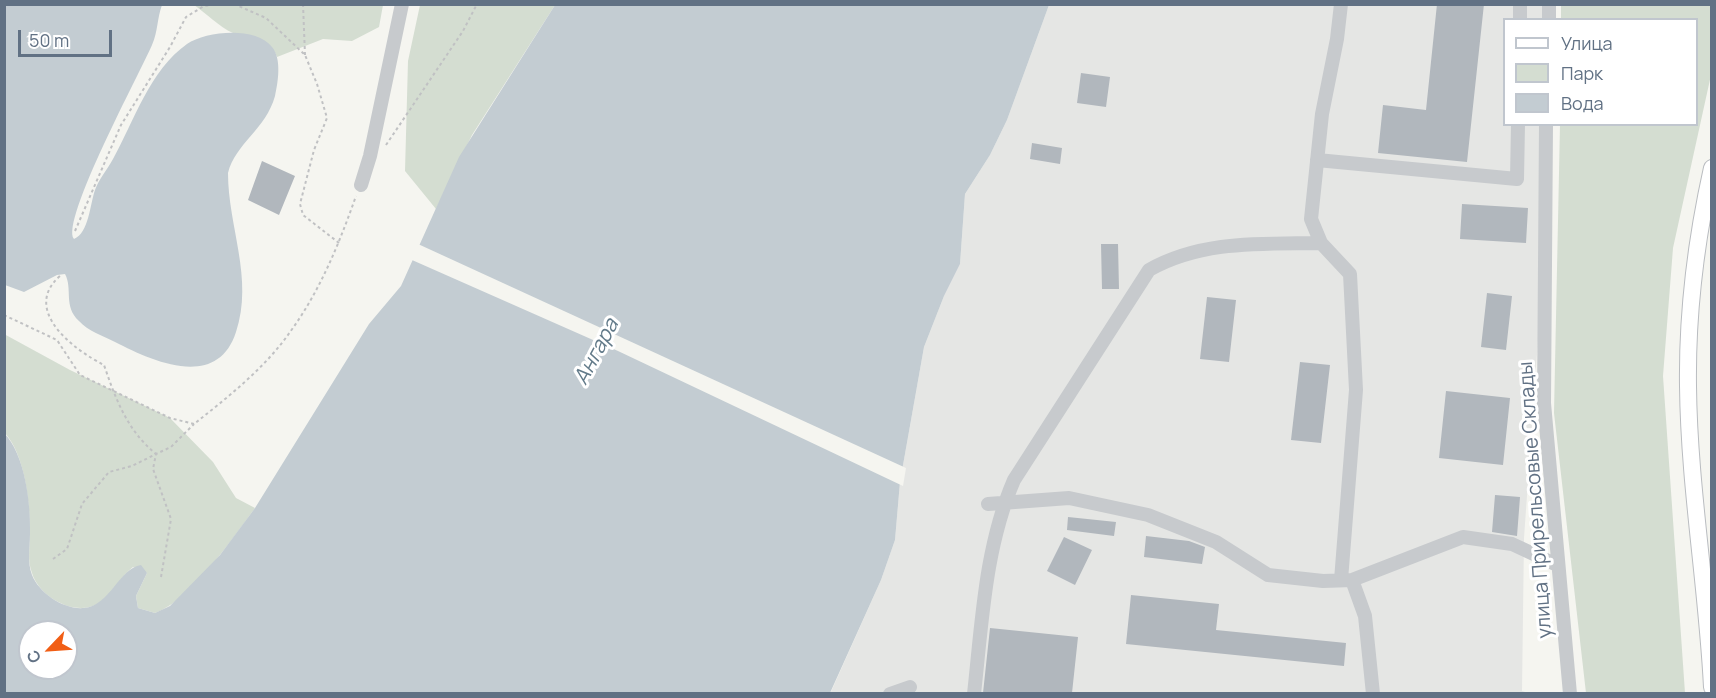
<!DOCTYPE html>
<html>
<head>
<meta charset="utf-8">
<style>
  body { margin:0 }
  #map { position:relative; width:1716px; height:698px; overflow:hidden; background:#f5f5f0; font-family:Manrope,sans-serif }
  canvas { display:block }
  .frame { position:absolute; inset:0; border:6px solid #617184; pointer-events:none }
  .legend { position:absolute; left:1503px; top:18px; width:195px; height:108px; box-sizing:border-box; background:#fff; border:2px solid #c0c6ce; margin:0; padding:8px 10px; list-style:none; font-size:18px; color:#617184 }
  .legend li { display:flex; align-items:center; gap:12px; height:30px }
  .legend b { width:30px; border:2px solid #c0c6ce }
  .north { position:absolute; left:18px; top:620px; width:60px; height:60px; box-sizing:border-box; background:#fff; border:2px solid #c0c6ce; border-radius:50%; rotate:245deg; font-size:16px; font-weight:700; line-height:24px; text-align:center; color:#617184 }
  .north::after { content:''; display:block; margin:auto; width:21px; height:27px; background:#f15e15; clip-path:polygon(50% 0,100% 100%,50% 72%,0 100%) }
  .scale { position:absolute; left:18px; top:30px; width:94px; height:27px; box-sizing:border-box; border:3px solid #617184; border-top:0; padding-left:8px; font-size:18px; line-height:21px; white-space:nowrap; color:#617184; -webkit-text-stroke:4px #fff; paint-order:stroke }
</style>
</head>
<body>
<div id="map">
<canvas width="1716" height="698"></canvas>
<div class="frame"></div>
<ul class="legend">
<li><b style="height:8px;background:#fff"></b>Улица</li>
<li><b style="height:16px;background:#d4ddd1"></b>Парк</li>
<li><b style="height:16px;background:#c3ccd2"></b>Вода</li>
</ul>
<div class="north">С</div>
<div class="scale">50 m</div>
</div>
<script>
const c = document.querySelector('canvas').getContext('2d');
c.lineJoin = 'round';
function paint(path, color) { c.fillStyle = color; c.fill(path, 'evenodd'); }
function trace(path, color, width, dash) { c.strokeStyle = color; c.lineWidth = width; c.lineCap = dash ? 'butt' : 'round'; c.setLineDash(dash || []); c.stroke(path); }
function drawText(font, color, halo, rows, align = 'center') {
  c.font = font + ' Manrope,sans-serif'; c.lineWidth = 6; c.setLineDash([]); c.textBaseline = 'middle'; c.strokeStyle = halo; c.fillStyle = color; for (const [text, x, y, turn = 0] of rows) {
    c.save(); c.translate(x, y); c.rotate((+turn || 0) * Math.PI / 180); c.textAlign = isNaN(turn) ? turn : align; if (halo) c.strokeText(text, 0, 0); c.fillText(text, 0, 0); c.restore();
  }
}
paint(new Path2D(`
  M1049,5H1543V19L1504,20V124L1541,125L1538,340L1524,538L1522,691L1528,693L830,694L881,580L895,540L900,482L924,347L944,296L960,264L965,194L990,155L1007,120Z`), '#e5e6e4');
paint(new Path2D(`
  M194,5H383L379,27L352,41L323,39L277,57C270,37 249,40 233,33C219,27 206,13 194,5Z
  M420,5H555L472,135L436,209L405,171L408,61Z
  M1561,5H1711V75L1673,248L1663,376L1685,693H1586L1554,413L1560,125L1696,124V20L1561,19Z
  M4,334L70,370L170,418L213,462L236,498L255,508C233,538 190,601 155,613L138,608L136,596L147,573L133,567C120,577 113,594 99,603C76,618 39,597 32,573C27,560 30,547 30,533C30,503 25,455 5,433Z`), '#d4ddd1');
paint(new Path2D(`
  M4,5H162C157,18 158,32 152,45C141,71 60,221 74,239C89,233 90,204 95,190C99,179 107,170 113,159C134,121 150,70 187,44C206,31 256,26 272,47C282,59 278,82 275,96C266,129 235,144 228,173C228,227 254,278 236,332C217,391 152,361 115,342C103,336 88,331 79,321C63,306 73,289 65,274L57,275L24,292L5,285Z
  M555,5H1049L1007,120L990,155L965,194L960,264L944,296L924,347L900,482L895,540L881,580L830,693H5L4,433C25,454 31,504 30,534C30,548 27,562 32,575C39,593 64,610 84,608C110,606 119,568 141,565L147,573L136,596L138,608L155,613L170,606L220,555L255,508L369,324L401,286L459,157ZM30,632H66V668H30Z`), '#c3ccd2');
paint(new Path2D(`
  M418,244L906,468L903,486L618,351L412,260Z`), '#f5f5f0');
paint(new Path2D(`
  M1437,4H1484L1467,162L1378,153L1383,105L1426,110Z
  M1081,73L1110,77L1106,107L1077,103Z
  M1032,143L1062,148L1060,164L1030,159Z
  M262,161L295,176L279,215L248,200Z
  M1462,204L1528,208L1526,243L1460,239Z
  M1101,244H1118L1119,289H1102Z
  M1487,293L1512,296L1506,350L1481,347Z
  M1207,297L1236,300L1229,362L1200,359Z
  M1300,362L1330,365L1321,443L1291,440Z
  M1446,391L1510,398L1503,465L1439,458Z
  M1495,495L1520,497L1517,536L1492,532Z
  M1068,517L1116,522L1114,536L1067,530Z
  M1146,536L1189,541L1205,547L1202,564L1144,557Z
  M1064,537L1092,550L1075,585L1047,571Z
  M1131,595L1219,604L1216,630L1346,643L1344,666L1126,644Z
  M990,628L1078,637L1072,693H983Z`), '#b1b7bd');
const major = new Path2D(`
  M1712,168C1696,240 1687,312 1688,386C1689,486 1707,586 1712,687`);
trace(major, '#b9bcc0', 18);
trace(new Path2D(`
  M234,4L266,18L305,55L317,84L327,118L314,150L300,204L303,215L339,243
  M303,4L305,55
  M386,145L463,31L477,4
  M75,231L121,125L170,47L186,17L204,6L218,4
  M4,315L57,340L80,375L170,418L194,424C227,398 266,367 290,332C320,291 339,244 356,196
  M53,559L67,549L82,504L109,472L132,466L156,454C127,430 116,400 104,365C74,350 21,310 60,276
  M161,577L171,519L153,469L156,454L171,447L194,424`), '#c0c1c3', 2, [3, 3]);
trace(new Path2D(`
  M1341,4L1337,39L1322,114L1311,219L1321,243L1350,274L1356,390L1341,580
  M1520,20V4
  M1549,20V4
  M1546,124L1544,403L1570,694
  M1317,160L1517,179L1518,124
  M361,185L370,156L402,4
  M988,504L1069,498L1148,515L1216,542L1268,575L1323,581L1352,580L1463,537L1512,544L1557,565
  M1352,580L1365,616L1373,694
  M890,694L910,687
  M974,694C982,622 985,547 1014,480L1149,270C1202,240 1261,244 1321,243`), '#c7cacd', 14);
trace(major, '#fff', 16);
drawText('20px', '#617184', '#fff', [
  ["улица Прирельсовые Склады",1536,500,-94]
]);
drawText('italic 21px', '#627a89', '#fff', [
  ["Ангара",597,352,-62]
]);
</script>
</body>
</html>
